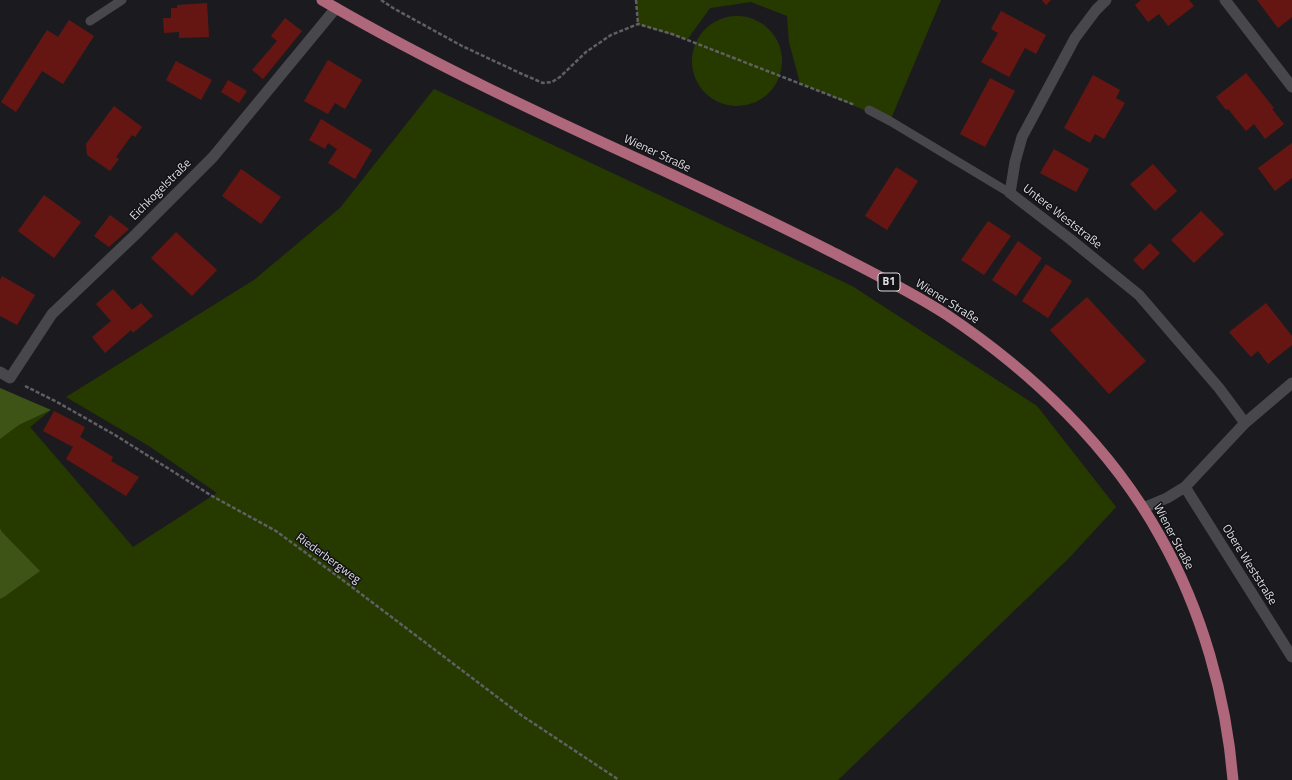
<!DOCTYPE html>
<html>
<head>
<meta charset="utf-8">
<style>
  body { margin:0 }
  canvas { display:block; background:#1b1b1f }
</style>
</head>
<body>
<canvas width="1292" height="780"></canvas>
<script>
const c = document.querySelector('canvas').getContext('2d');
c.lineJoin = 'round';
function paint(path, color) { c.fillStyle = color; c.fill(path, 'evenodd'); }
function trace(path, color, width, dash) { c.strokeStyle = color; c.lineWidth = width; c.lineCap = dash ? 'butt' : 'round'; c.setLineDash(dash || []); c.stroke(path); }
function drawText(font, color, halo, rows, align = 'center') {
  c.font = font + ' "Titillium Web",sans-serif'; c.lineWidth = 3; c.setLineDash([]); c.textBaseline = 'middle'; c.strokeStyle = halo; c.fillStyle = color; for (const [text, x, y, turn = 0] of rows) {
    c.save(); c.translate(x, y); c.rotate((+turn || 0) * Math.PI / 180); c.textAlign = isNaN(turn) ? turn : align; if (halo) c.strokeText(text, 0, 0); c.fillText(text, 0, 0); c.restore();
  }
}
paint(new Path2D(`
  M636,0H941L890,121L800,83L789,42L787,16L751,2L710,8L687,40L638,24Z
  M692 61a45 45 0 1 1 90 0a45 45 0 1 1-90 0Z
  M434,89L852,286L1037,406L1116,507L1069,558L838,780H0V599L4,597L2,532L0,528V439L19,425L51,410L30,427L133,547L217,493L149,446L66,397L254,280L340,208Z`), '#263a00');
paint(new Path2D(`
  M0,388L51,410L19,425L0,439Z
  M0,528L2,532L40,571L4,597L0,599Z`), '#3e5417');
paint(new Path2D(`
  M1042,0H1051L1046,5Z
  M1141,0H1189L1194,6L1168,26L1159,14L1148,22L1135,5Z
  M1257,0H1292V17L1278,28Z
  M207,3L209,37L179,38V32L164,33L163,18H171V8H177V5Z
  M1001,11L1046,35L1036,54L1025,48L1009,77L981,62L998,33L991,29Z
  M285,18L302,31L263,79L252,70L277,41L271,36Z
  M69,20L94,36L63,84L42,71L16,112L1,102L47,30L58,37Z
  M328,60L362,80L345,109L335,103L328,114L304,101Z
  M176,61L212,80L201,100L166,80Z
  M1246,73L1274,108L1272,109L1284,124L1265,139L1254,124L1246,131L1228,109L1226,110L1216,97Z
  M1093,75L1120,90L1116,98L1125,103L1104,139L1095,134L1090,143L1064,128Z
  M990,78L1015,91L985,147L960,134Z
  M228,80L247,91L239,103L221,92Z
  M114,106L142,127L135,137L132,135L116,157L119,159L110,171L87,155L86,144Z
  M321,119L372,150L355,179L328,163L337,149L328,143L325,149L309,140Z
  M1292,143V178L1275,191L1258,168Z
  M1054,149L1089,169L1076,192L1040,173Z
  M1153,164L1177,191L1155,211L1130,184Z
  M896,167L918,181L887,230L865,216Z
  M241,169L281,197L261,224L222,196Z
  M44,195L81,222L54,258L18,231Z
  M1201,211L1224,234L1194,263L1171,240Z
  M110,215L129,229L109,247L94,236Z
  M988,221L1011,236L984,275L961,260Z
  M176,232L217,270L192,296L151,258Z
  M1018,241L1042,258L1016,296L992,280Z
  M1150,243L1160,253L1143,270L1133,260Z
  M1046,264L1072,281L1048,318L1022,301Z
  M2,276L35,295L17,325L0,316V280Z
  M113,289L132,310L141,303L153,316L133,333L131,330L105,353L92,337L111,321L96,304Z
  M1087,297L1146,361L1109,394L1050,330Z
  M1266,303L1292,336V345L1268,364L1258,351L1251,357L1229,332Z
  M54,411L85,427L80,437L113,457L111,461L139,477L126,496L66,459L73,447L43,431Z`), '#661612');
trace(new Path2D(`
  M381,0L393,8L462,46L522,74L543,83L552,82L560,77L586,52L611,35L638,24L672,34L855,105
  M636,0L638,24
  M25,386L57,402L115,435L212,496L276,531L340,578L521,715L619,780`), '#606064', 2.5, [4, 2]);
trace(new Path2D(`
  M90,21L122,0
  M869,110L890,121L1010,193`), '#48484c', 9);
trace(new Path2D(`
  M1106,0L1096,10L1075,38L1022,137L1015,162L1010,193L1070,239L1139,295L1219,388L1245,423L1185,487L1167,498L1143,508
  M1225,0L1292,87
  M0,372L10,378L52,314L135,235L213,157L336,8
  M1245,423L1292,383
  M1185,487L1292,657`), '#48484c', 11);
trace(new Path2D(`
  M322,0C430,63 544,116 658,168C716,195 773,222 830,251C869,271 910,291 947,315C1032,372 1111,447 1161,538C1202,611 1226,696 1233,780`), '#af677b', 11);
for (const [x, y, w] of [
  [889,282,22]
]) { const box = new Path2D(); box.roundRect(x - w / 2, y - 9, w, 18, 3); c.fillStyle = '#121216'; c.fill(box); trace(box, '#dfdfe2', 1); }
drawText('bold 11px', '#dfdfe2', null, [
  ["B1",889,282]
]);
drawText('12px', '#dfdfe2', '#121216', [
  ["Wiener Straße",657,154,25],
  ["Eichkogelstraße",161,190,-45],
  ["Untere Weststraße",1062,217,38],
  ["Wiener Straße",947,302,32],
  ["Wiener Straße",1173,537,62],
  ["Riederbergweg",328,559,36],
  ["Obere Weststraße",1249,565,58]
]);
</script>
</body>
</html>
